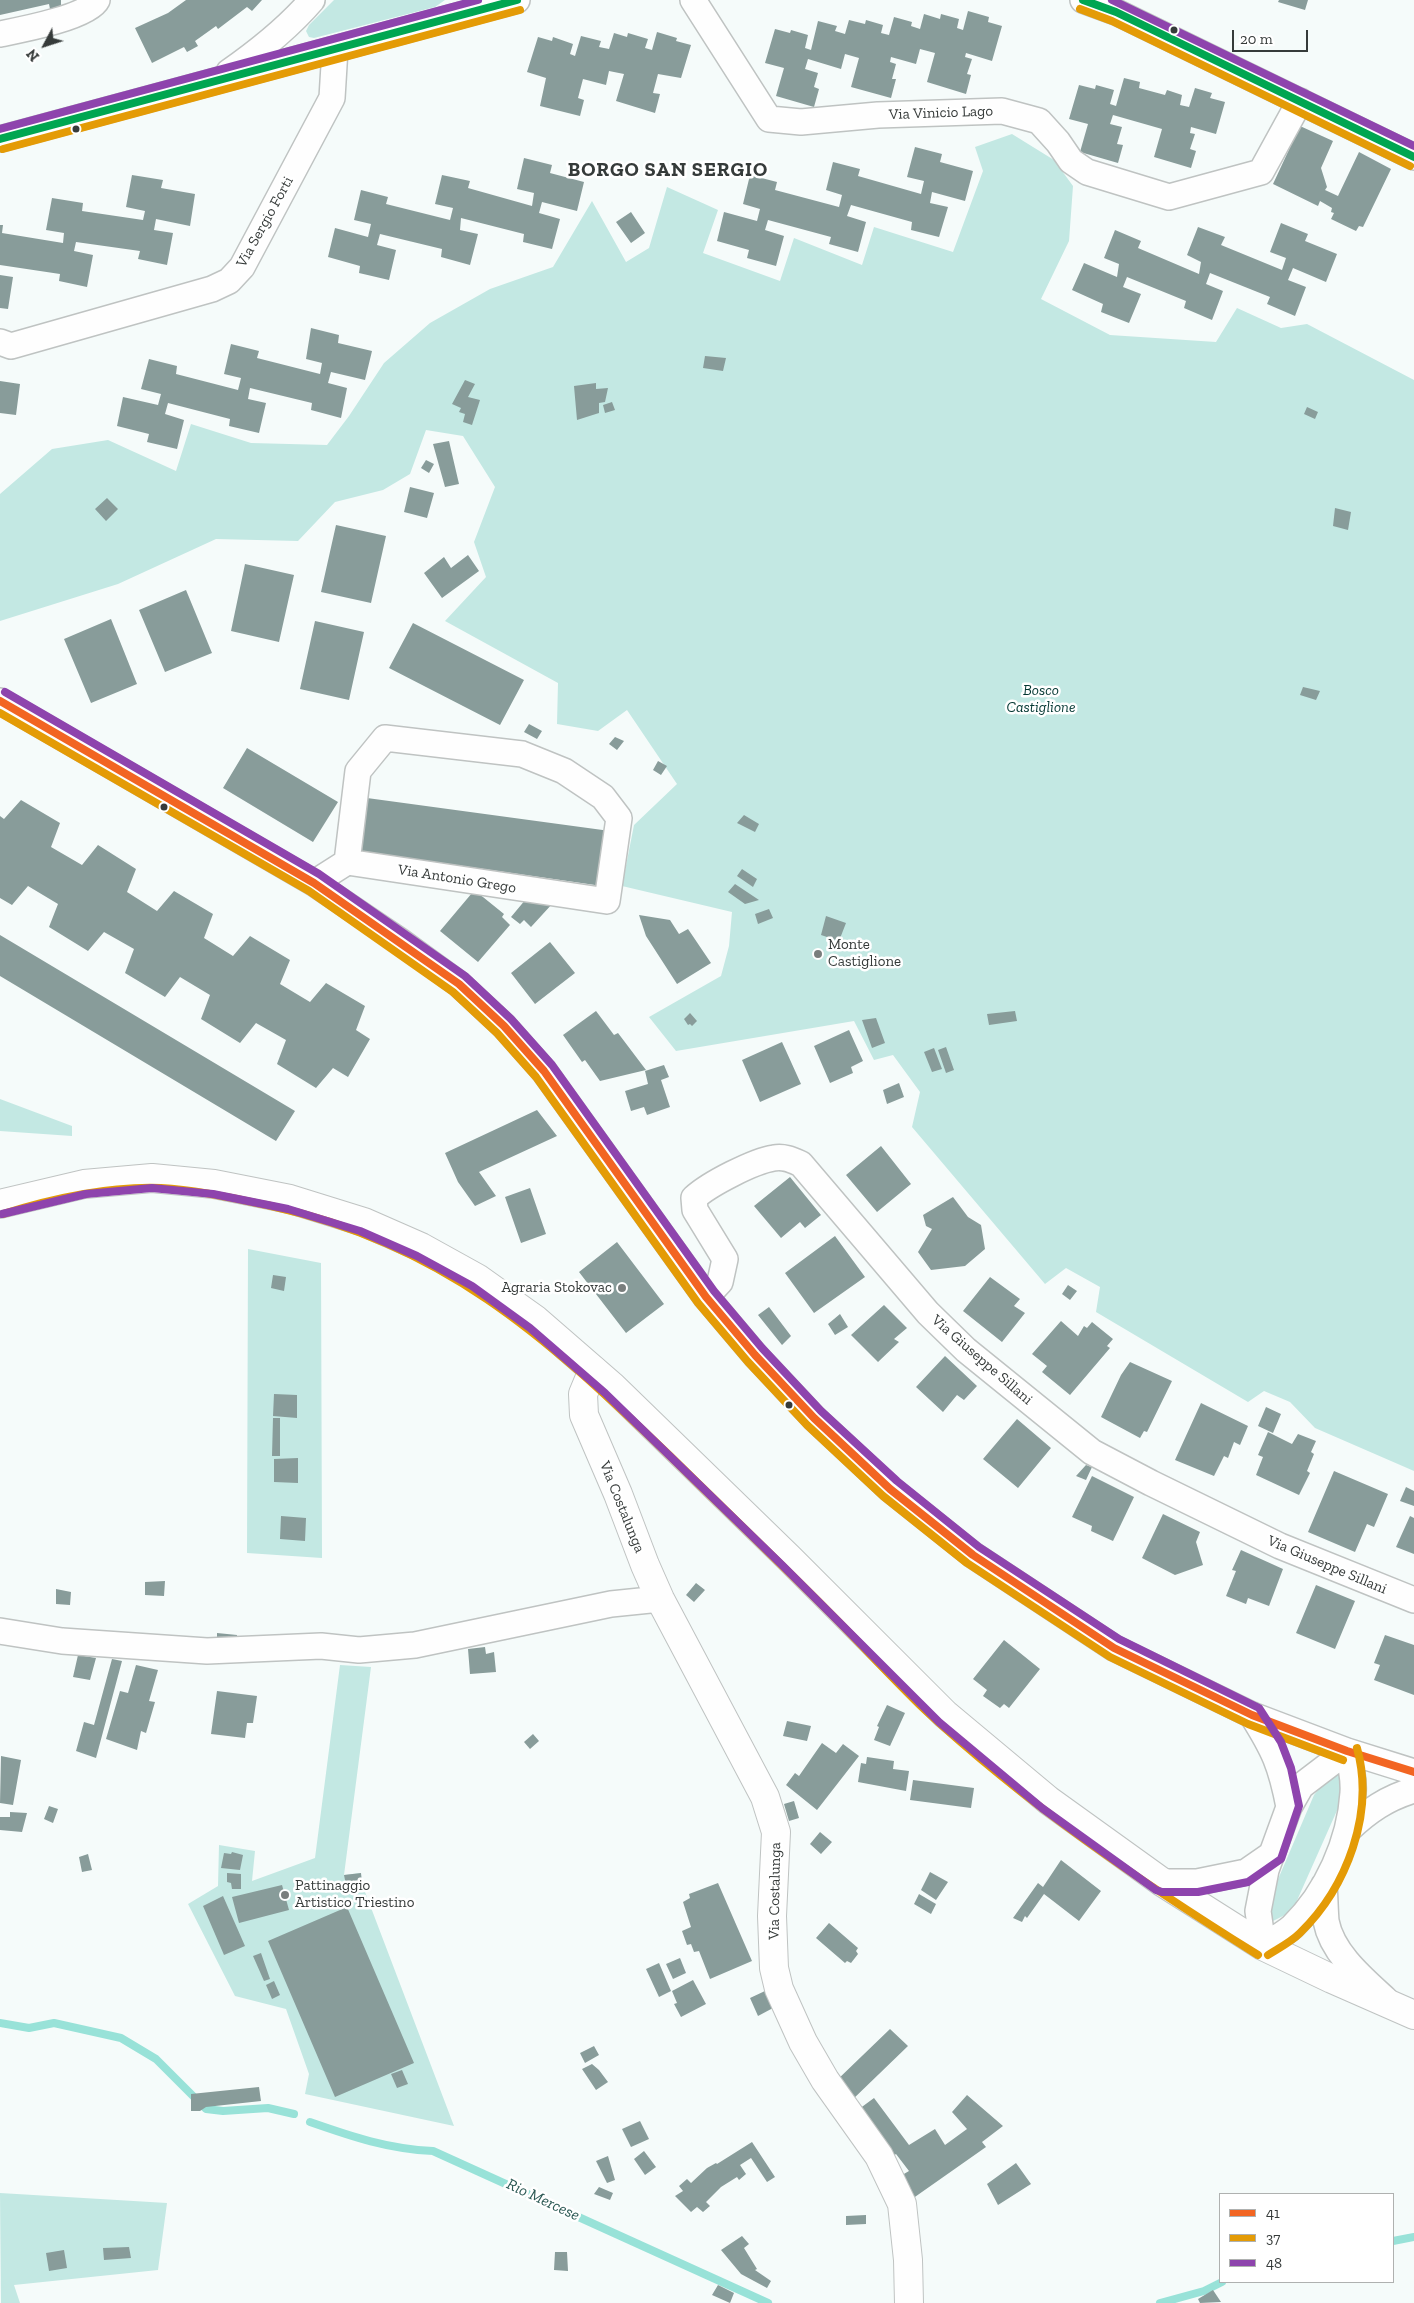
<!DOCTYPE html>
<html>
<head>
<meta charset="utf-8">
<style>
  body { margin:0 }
  #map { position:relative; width:1414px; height:2303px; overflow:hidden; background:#f5fbfa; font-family:"Zilla Slab",serif }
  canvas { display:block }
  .legend { position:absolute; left:1219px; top:2193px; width:175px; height:90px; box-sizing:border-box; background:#fff; border:1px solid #afb1b0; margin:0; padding:6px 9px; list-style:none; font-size:15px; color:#363b3a }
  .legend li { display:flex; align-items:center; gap:10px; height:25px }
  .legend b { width:25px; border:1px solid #afb1b0 }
  .north { position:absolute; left:20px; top:20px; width:50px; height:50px; -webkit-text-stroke:4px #fff; paint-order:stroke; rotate:230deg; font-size:14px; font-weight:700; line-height:20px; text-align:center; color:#363b3a }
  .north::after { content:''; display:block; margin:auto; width:18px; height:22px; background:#363b3a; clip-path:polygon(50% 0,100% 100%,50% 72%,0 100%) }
  .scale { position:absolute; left:1232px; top:30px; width:76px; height:22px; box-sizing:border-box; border:2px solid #363b3a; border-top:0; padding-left:6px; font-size:15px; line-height:18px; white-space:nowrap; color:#363b3a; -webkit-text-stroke:4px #fff; paint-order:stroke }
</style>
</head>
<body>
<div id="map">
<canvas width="1414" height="2303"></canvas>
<ul class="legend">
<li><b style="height:6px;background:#f26522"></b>41</li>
<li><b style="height:6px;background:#e49b06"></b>37</li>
<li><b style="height:6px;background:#8e44ad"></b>48</li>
</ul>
<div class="north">N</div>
<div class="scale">20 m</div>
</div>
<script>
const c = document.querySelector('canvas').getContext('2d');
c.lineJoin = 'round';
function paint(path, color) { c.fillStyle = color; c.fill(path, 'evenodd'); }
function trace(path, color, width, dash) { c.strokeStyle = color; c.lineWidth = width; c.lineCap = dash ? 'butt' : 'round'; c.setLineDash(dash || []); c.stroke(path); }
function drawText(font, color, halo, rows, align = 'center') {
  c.font = font + ' "Zilla Slab",serif'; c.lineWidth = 5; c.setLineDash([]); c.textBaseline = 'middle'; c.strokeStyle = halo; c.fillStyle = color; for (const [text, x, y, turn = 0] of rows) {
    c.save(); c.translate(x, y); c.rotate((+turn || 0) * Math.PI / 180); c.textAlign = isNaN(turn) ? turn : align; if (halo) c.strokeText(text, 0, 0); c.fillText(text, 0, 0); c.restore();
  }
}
paint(new Path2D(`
  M334,0H445L435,7L314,38L309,37L306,31L309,25Z
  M1012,134L1054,160L1073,186L1069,241L1041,299L1110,335L1216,342L1237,308L1281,328L1307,324L1414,380V1471L1315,1428L1290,1402L1264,1391L1248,1402L1096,1312L1100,1287L1066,1268L1045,1284L912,1127L920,1092L893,1055L874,1060L854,1021L676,1051L649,1017L721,976L729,946L732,912L622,886L634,825L677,784L627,710L598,731L557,724L558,683L445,621L486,577L474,542L495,487L463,436L426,430L410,474L383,490L335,502L298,541L216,539L118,584L0,621V494L52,449L108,440L176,471L191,424L251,443L327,445L349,416L384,363L430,323L490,289L553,267L592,201L626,262L649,248L667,187L718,210L703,253L780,281L794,238L862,265L874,227L953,252L983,171L975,147Z
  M0,1099L72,1126V1136L0,1131Z
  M248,1249L321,1263L322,1558L247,1553Z
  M340,1665L371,1667L344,1875L361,1873L362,1884L454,2126L305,2094L309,2074L286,2009L235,1996L188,1904L218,1886L219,1845L255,1851L252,1881L315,1858Z
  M1339,1770L1341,1789L1339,1806L1295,1905L1285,1915L1273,1921L1270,1907L1273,1891L1314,1795L1325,1781Z
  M0,2193L167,2203L158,2270L14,2285L20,2303H1Z`), '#c3e8e3');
trace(new Path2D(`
  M0,2023L29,2028L54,2023L121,2038L156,2059L206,2109L223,2111L268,2108L294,2114
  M310,2122C353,2137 388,2149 433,2151L768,2303
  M1393,2241L1414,2237
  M1160,2303L1204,2291L1222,2282`), '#98e2d8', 8);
paint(new Path2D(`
  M0,0H61V7L50,9L49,4L0,15Z
  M186,0H262L252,11L247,7L218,29L216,26L195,41L198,46L187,52L184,47L152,63L135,28L168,13Z
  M1279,0H1308L1305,10L1278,2Z
  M968,11L989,17L988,22L1002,26L992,61L966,53L965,57L972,59L967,74L971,75L966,94L927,82L935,53L920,49L916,64L891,57L890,62L896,64L892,79H896L891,98L851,87L859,58L845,54L841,69L808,59L805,69L818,73L814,87L819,89L814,107L776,96L784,68L765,63L775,29L790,33L791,30L808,35L805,48L811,50L818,21L837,26L835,31L845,34L849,20L865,24L866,20L883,25L881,33L889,35L894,17L912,22L911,26L920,29L924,14L940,19L941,14L959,19L957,28L963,30Z
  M657,32L677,38L676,41L691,45L681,78L658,74L653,93L660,94L655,113L616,101L624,74L609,71L606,85L583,79L578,98L584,100L580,116L540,106L546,78L527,72L538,37L552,41L553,37L573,44L570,54L575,56L581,36L601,41L599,47L609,49L614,33L627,37L628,33L648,39L645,48L652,50Z
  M1124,78L1140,82L1139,88L1165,95L1167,90L1182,95L1180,105L1189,107L1195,88L1212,93L1210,98L1225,102L1216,134L1191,127L1190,133L1195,134L1190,149L1196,151L1191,168L1154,157L1162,129L1113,115L1110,124L1122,127L1117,144L1123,145L1118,163L1080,152L1088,124L1069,119L1079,85L1095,89L1096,85L1114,90L1110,104L1116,106Z
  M1300,126L1333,141L1321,168L1327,187L1325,190L1338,196L1359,152L1391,169L1363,227L1359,226L1356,231L1331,219L1334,213L1331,212L1332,208L1320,201L1318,206L1273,184Z
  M915,147L942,154L940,162L973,171L965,201L932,192L930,203L948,207L939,237L911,230L912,222L851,205L847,216L866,222L858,252L829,244L831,237L768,220L765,230L784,236L776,266L747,258L749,250L717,241L724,212L757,221L760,209L743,204L750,175L777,182L775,190L839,207L842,195L826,190L833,162L860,169L858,176L921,194L924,181L907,177Z
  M524,158L552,165L550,173L584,182L577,211L542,202L539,213L560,219L552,249L523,242L524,234L461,218L460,230L478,234L470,265L441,257L442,249L380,234L377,245L396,250L389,280L359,273L360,266L328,257L335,228L368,237L371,224L354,220L361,190L388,197L386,204L450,220L453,208L435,204L442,175L470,181L468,188L532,206L534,193L517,189Z
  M132,175L163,180L161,188L195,194L190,226L156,219L154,230L173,233L167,265L138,259L140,251L76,242L74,251L93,255L87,287L59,281L60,274L0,265V225H3L2,233L63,243L64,233L46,230L52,198L83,203L82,211L143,220L145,211L126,207Z
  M631,212L645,233L631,243L616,222Z
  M1281,223L1308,234L1305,241L1337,254L1326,282L1293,268L1288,280L1306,287L1295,316L1267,304L1270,297L1210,273L1206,284L1223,291L1212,320L1184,308L1186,301L1127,277L1123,287L1141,294L1129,323L1101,312L1103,304L1072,290L1084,263L1117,277L1119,264L1104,258L1115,230L1141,241L1138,248L1199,274L1201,262L1187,255L1198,227L1225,237L1221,245L1282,270L1286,258L1270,252Z
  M0,275L13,277L8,309L0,308Z
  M311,328L339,335L338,343L372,351L365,380L331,372L328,383L347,388L341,418L311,410L312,403L250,388L248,399L266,403L259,433L229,426L230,419L168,403L165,414L184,420L177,449L147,442L149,434L117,426L123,397L158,405L161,394L141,389L149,359L177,366L176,374L238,390L241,378L224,374L231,344L259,351L257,358L320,374L322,363L306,359Z
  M705,356L726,358L723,371L703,368Z
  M465,380L475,384L468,397L480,400L472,425L463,422L465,414L459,412L461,408L452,404Z
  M0,381L20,384L16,415L0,413Z
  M596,383V389L608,388L605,402L599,403V413L577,420L574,386Z
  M612,402L615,410L605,413L603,405Z
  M1307,407L1318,412L1315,419L1304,414Z
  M449,441L459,484L445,487L433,444Z
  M426,460L434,464L429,473L421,468Z
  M410,487L434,493L427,518L404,512Z
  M107,498L118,509L106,521L95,509Z
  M1335,508L1351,512L1348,530L1333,526Z
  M336,525L386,536L371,603L321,592Z
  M468,555L479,571L442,598L424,573L444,557L451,568Z
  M245,564L294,575L279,642L231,631Z
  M186,590L212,653L165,672L139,610Z
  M111,619L137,684L91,703L64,639Z
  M315,621L364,632L349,700L300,689Z
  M413,623L524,680L500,725L389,668Z
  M1303,687L1320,691L1316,700L1300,695Z
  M529,724L542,731L537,739L524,732Z
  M615,737L624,741L617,750L609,744Z
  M247,748L338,802L313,842L223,788Z
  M658,761L667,766L661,775L653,770Z
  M367,798L610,831L602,886L359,851Z
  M21,800L60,823L51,847L82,865L98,845L136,869L127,892L157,911L174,891L213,914L204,938L233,956L250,936L290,960L280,984L310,1002L326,983L365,1006L356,1030L370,1039L348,1077L333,1068L316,1088L277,1064L286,1040L256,1023L240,1043L201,1019L210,995L180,977L165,997L125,973L134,949L104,932L88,951L49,927L58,904L28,886L12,905L0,898V816L4,819Z
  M744,815L759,824L755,832L737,823Z
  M742,869L757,879L753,887L737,876Z
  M735,884L759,900L745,904L728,892Z
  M472,893L475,895L478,893L504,914L502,917L510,925L478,962L440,931Z
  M526,899L553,903L531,927L524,920L520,924L511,917Z
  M769,909L773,918L758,924L755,914Z
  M639,915L670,920L679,934L688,929L711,963L677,984L646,936Z
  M826,916L846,923L839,941L821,935Z
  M0,935L295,1111L276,1141L0,976Z
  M550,942L575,973L535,1004L511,973Z
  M596,1011L614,1035L618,1033L646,1070L600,1081L585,1060L582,1062L563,1035Z
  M1015,1011L1017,1021L989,1025L987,1014Z
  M690,1013L697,1021L692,1026L690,1024L688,1025L684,1019Z
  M876,1018L885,1043L872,1048L862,1020Z
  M849,1030L863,1061L851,1067L853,1073L830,1083L814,1046Z
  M782,1042L801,1084L760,1102L742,1060Z
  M946,1047L954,1070L946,1073L938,1050Z
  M934,1048L942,1069L932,1072L924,1052Z
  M664,1065L669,1077L661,1080L670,1107L647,1115L644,1107L631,1111L625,1091L648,1084L645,1071Z
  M899,1083L904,1097L887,1104L883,1090Z
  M537,1110L557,1136L479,1172L496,1196L475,1206L458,1182L445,1153Z
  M881,1146L911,1184L877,1212L846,1175Z
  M790,1177L821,1215L805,1228L800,1222L781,1238L754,1206Z
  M530,1188L546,1234L521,1243L505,1197Z
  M953,1197L968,1217L981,1225L985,1249L965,1266L931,1270L918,1252L932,1229L926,1226L923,1215Z
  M835,1236L865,1277L814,1313L785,1273Z
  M617,1242L664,1304L626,1333L579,1272Z
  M273,1275L286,1277L284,1291L271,1288Z
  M990,1277L1020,1299L1014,1306L1025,1313L1002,1342L963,1311Z
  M1068,1285L1077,1291L1070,1300L1062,1294Z
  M884,1305L907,1328L894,1339L899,1342L878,1362L851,1335Z
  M769,1307L791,1336L782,1345L758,1315Z
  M840,1314L848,1327L835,1335L828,1324Z
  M1061,1321L1078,1336L1084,1326L1087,1328L1092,1322L1113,1339L1107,1346L1110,1348L1070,1395L1042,1372L1047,1366L1032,1354Z
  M945,1356L977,1386L964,1400L957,1395L943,1412L916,1387Z
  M1130,1362L1172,1381L1147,1432L1144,1431L1140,1438L1101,1417L1121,1375Z
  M274,1394L297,1395V1418L273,1416Z
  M1201,1403L1248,1426L1240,1445L1234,1442L1228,1458L1224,1456L1214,1476L1175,1460Z
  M1266,1407L1281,1414L1273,1433L1258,1426Z
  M273,1418H280V1456H272Z
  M1017,1419L1051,1448L1018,1488L983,1459Z
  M1268,1432L1292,1444L1298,1434L1316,1441L1311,1452L1314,1454L1307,1471L1310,1473L1299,1495L1256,1475L1263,1457L1258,1455Z
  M298,1458V1483L274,1482V1459Z
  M1086,1465L1092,1467L1086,1480L1076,1476Z
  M1334,1471L1388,1494L1374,1527L1367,1524L1355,1552L1308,1532Z
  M1092,1476L1134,1497L1113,1541L1091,1531L1092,1526L1072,1517Z
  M1406,1487L1414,1491V1506L1400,1501Z
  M1163,1514L1200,1532L1196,1542L1203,1565L1175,1575L1142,1558Z
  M281,1516L306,1518L305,1541L280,1539Z
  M1410,1516L1414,1518V1554L1396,1547Z
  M1241,1550L1283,1569L1269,1606L1248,1598L1246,1604L1226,1596L1236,1571L1232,1570Z
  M165,1581L164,1596L145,1595V1582Z
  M696,1583L705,1590L694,1602L686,1595Z
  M1316,1585L1355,1601L1335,1649L1296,1633Z
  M56,1589L71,1592L70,1605L56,1604Z
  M217,1633L237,1635V1645H217Z
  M1385,1635L1414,1645V1695L1374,1680L1380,1665L1374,1663Z
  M1004,1640L1040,1669L1009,1708L1004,1704L1000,1708L983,1696L987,1690L973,1679Z
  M485,1647L486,1654L494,1652L496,1672L470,1674L468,1649Z
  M78,1655L96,1658L90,1680L73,1677Z
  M112,1659L122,1661L96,1758L76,1751L84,1722L94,1725Z
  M136,1665L158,1670L149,1701L155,1702L146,1733L141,1731L137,1750L106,1739L120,1691L128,1693Z
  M217,1691L257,1696L253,1723H247L245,1738L211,1734Z
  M887,1705L905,1713L890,1746L874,1740L879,1727L877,1726Z
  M787,1721L811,1726L807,1741L783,1736Z
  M533,1734L539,1741L530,1749L524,1742Z
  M822,1743L836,1753L843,1744L859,1756L817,1810L786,1785L795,1773L799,1776Z
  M1,1756L21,1760L13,1805L0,1803Z
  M867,1757L894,1761L893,1769L909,1771L906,1791L858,1782L861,1763L866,1764Z
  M913,1780L974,1788L971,1808L910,1800Z
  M794,1801L799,1818L789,1821L784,1804Z
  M49,1806L58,1809L53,1823L44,1819Z
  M10,1812L27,1813L22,1832L0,1830V1817H10Z
  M820,1832L832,1842L821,1854L810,1844Z
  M232,1852L243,1855L240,1870L221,1868L224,1853L231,1854Z
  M88,1854L92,1870L82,1872L79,1857Z
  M1061,1860L1101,1891L1079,1921L1044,1894L1027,1918L1025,1916L1022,1922L1013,1918L1038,1883L1043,1887Z
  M930,1872L948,1882L936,1900L921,1890Z
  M227,1873L241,1874V1889H232L231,1883L227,1882Z
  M361,1873L362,1884L346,1885L344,1875Z
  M718,1883L752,1961L710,1979L699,1951L694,1952L691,1944L687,1945L682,1931L691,1927L683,1902L690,1898L689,1894Z
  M282,1885L289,1910L239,1923L232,1897Z
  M919,1894L936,1904L931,1914L914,1904Z
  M223,1896L245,1946L224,1955L203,1906Z
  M347,1907L414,2063L335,2097L268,1941Z
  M829,1923L858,1948L856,1951L858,1954L851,1963L847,1961L845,1963L816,1938Z
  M261,1953L270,1979L264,1981L253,1956Z
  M680,1958L686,1973L673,1979L666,1964Z
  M659,1963L671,1991L659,1997L646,1969Z
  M693,1980L706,2004L681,2017L674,2004L677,2003L672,1991Z
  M274,1981L280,1995L272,1999L266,1985Z
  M765,1991L773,2008L758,2016L750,1998Z
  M890,2029L908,2046L850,2102L835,2082Z
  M594,2046L599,2055L585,2063L580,2053Z
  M592,2064L599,2070L608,2082L596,2090L582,2069Z
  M402,2070L408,2084L397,2088L391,2074Z
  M259,2087L261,2101L206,2107L200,2111H191V2094Z
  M967,2095L1003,2126L982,2142L986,2147L912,2199L897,2178L909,2171L896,2154L889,2159L855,2112L874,2098L909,2145L935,2129L945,2145L967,2129L952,2112Z
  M640,2121L649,2139L631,2147L622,2129Z
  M752,2142L775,2177L767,2182L751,2158L740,2165L746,2174L739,2180L737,2177L721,2187L706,2202L710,2206L703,2212L697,2207L691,2212L675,2196L683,2191L679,2186L687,2179L691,2183L707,2168L716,2163L717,2164Z
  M644,2151L656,2167L645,2175L634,2159Z
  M608,2156L615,2180L607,2183L596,2161Z
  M1016,2163L1031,2184L998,2205L987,2184Z
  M599,2187L613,2193L610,2200L594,2194Z
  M866,2215V2224L846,2225V2216Z
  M742,2236L749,2244L744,2248L757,2269L755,2270L771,2281L767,2288L741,2274L721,2250Z
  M129,2247L131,2258L104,2260L103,2248Z
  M64,2250L67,2268L49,2271L46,2253Z
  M555,2252H567L568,2271L554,2270Z
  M718,2285L734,2293L730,2303L712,2295Z
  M1213,2290L1221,2302L1200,2303L1198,2299Z`), '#889c9a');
const minor = new Path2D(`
  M693,0L769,119L801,122L878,115L1002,111L1039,121L1058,142L1071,161L1087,172L1169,197L1261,172L1300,101
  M1083,0L1116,12L1414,157
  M0,34C20,30 89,17 97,0
  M229,72C259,51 288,28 312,0
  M0,139L517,0
  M0,342L11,346L212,289L229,281L242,267L332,98L335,49
  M0,701L314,883L400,941L459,984L504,1026L544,1071L706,1297L755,1355L814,1418L890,1489L973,1555L1114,1648L1252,1715L1347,1751L1414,1772
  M314,883L347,862L607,901L619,818L603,797L564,771L522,754L385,738L358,771L347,862
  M706,1297L720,1282L725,1259L695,1210L694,1198C709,1184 754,1161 774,1158C784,1156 792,1160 801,1164L928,1313L966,1350L1092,1452L1151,1483L1280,1546L1414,1600
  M0,1631L62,1641L207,1651L321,1646L359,1650L415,1645L611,1604L660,1599
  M1252,1715C1274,1750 1281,1765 1289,1807
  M1347,1751C1351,1765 1354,1779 1353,1793C1350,1841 1327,1893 1292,1927C1284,1934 1273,1940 1263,1946L1258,1911L1266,1870L1289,1807L1301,1786Z
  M1348,1830C1368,1811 1387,1798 1414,1790
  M1162,1882H1197L1246,1872L1272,1854
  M1324,1885C1325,1897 1325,1909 1326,1921C1332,1953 1362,1978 1385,1999`);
const tertiary = new Path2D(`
  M593,1370L583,1394L584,1415L618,1494L645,1565L660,1599L765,1797L776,1832L772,1916L774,1968L779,1989L803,2042L825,2080L879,2156L902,2204L908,2260L909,2303`);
const primary = new Path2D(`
  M0,1204L84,1184L152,1178L214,1184L290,1199L364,1222L421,1247L477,1278L536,1320L612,1386L789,1558L945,1714L1048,1800L1162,1882L1263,1946L1332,1979L1414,2015`);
trace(minor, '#bfc3c2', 28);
trace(tertiary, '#bfc3c2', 30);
trace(primary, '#bfc3c2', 30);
trace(minor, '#fefefe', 25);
trace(tertiary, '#fefefe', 28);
trace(primary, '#fefefe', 28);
trace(new Path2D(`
  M0,701L314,883L459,984L504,1026L544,1071L706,1297L755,1355L814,1418L890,1489L973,1555L1114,1648L1252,1715L1347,1751L1414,1772`), '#f26522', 8);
trace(new Path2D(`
  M1080,9L1112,21L1410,166
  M3,149L520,10
  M0,713L309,891L453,992L497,1033L536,1077L698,1303L748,1362L807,1425L883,1496L967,1563L1110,1657L1248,1724L1343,1760
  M3,1214C54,1198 107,1186 161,1188C197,1190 232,1198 267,1205C444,1244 543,1334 670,1456C723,1508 776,1559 828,1611C861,1644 892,1678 925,1710C1026,1804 1141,1882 1258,1955
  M1268,1955C1279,1948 1291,1942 1300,1933C1347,1887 1375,1813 1357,1748`), '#e49b06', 8);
trace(new Path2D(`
  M1112,0L1414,146
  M0,129L478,0
  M2,1214L86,1194L152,1188L213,1194L288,1209L360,1231L417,1256L472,1286L530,1328L605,1393L782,1565L939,1722L1042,1808L1156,1890L1162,1892H1198L1248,1882L1281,1859L1299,1806L1291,1768L1281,1742L1259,1708L1119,1639L979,1547L897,1481L821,1411L762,1348L714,1291L552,1065L511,1019L465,976L319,874L5,692`), '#8e44ad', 8);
trace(new Path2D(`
  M1083,0L1116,12L1414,157
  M0,139L517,0`), '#00a651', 8);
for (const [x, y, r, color] of [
  [1174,30,4.5,"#363b3a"],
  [76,129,4.5,"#363b3a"],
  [164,807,4.5,"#363b3a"],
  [818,954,5,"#797e7d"],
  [622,1288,5,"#797e7d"],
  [789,1405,4.5,"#363b3a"],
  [285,1895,5,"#797e7d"]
]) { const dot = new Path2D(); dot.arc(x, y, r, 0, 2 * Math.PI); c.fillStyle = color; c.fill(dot); trace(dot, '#fff', 2); }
drawText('15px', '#363b3a', '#fff', [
  ["Via Vinicio Lago",941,113,-2],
  ["Via Sergio Forti",265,222,-61],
  ["Via Antonio Grego",457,879,9],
  ["Via Giuseppe Sillani",982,1360,41],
  ["Via Costalunga",622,1507,68],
  ["Via Giuseppe Sillani",1327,1565,23],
  ["Via Costalunga",775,1891,-89]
]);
drawText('italic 15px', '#023631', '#fff', [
  ["Bosco",1041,691],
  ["Castiglione",1041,708]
]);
drawText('15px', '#363b3a', '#fff', [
  ["Monte",828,945],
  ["Castiglione",828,962],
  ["Agraria Stokovac",612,1288,"right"],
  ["Pattinaggio",295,1886],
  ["Artistico Triestino",295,1903]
], 'left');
drawText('italic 16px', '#2b5853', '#fff', [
  ["Rio Mercese",543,2200,25]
]);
c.letterSpacing = '1px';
drawText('bold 20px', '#363b3a', '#fff', [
  ["BORGO SAN SERGIO",668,170]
]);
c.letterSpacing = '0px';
</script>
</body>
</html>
